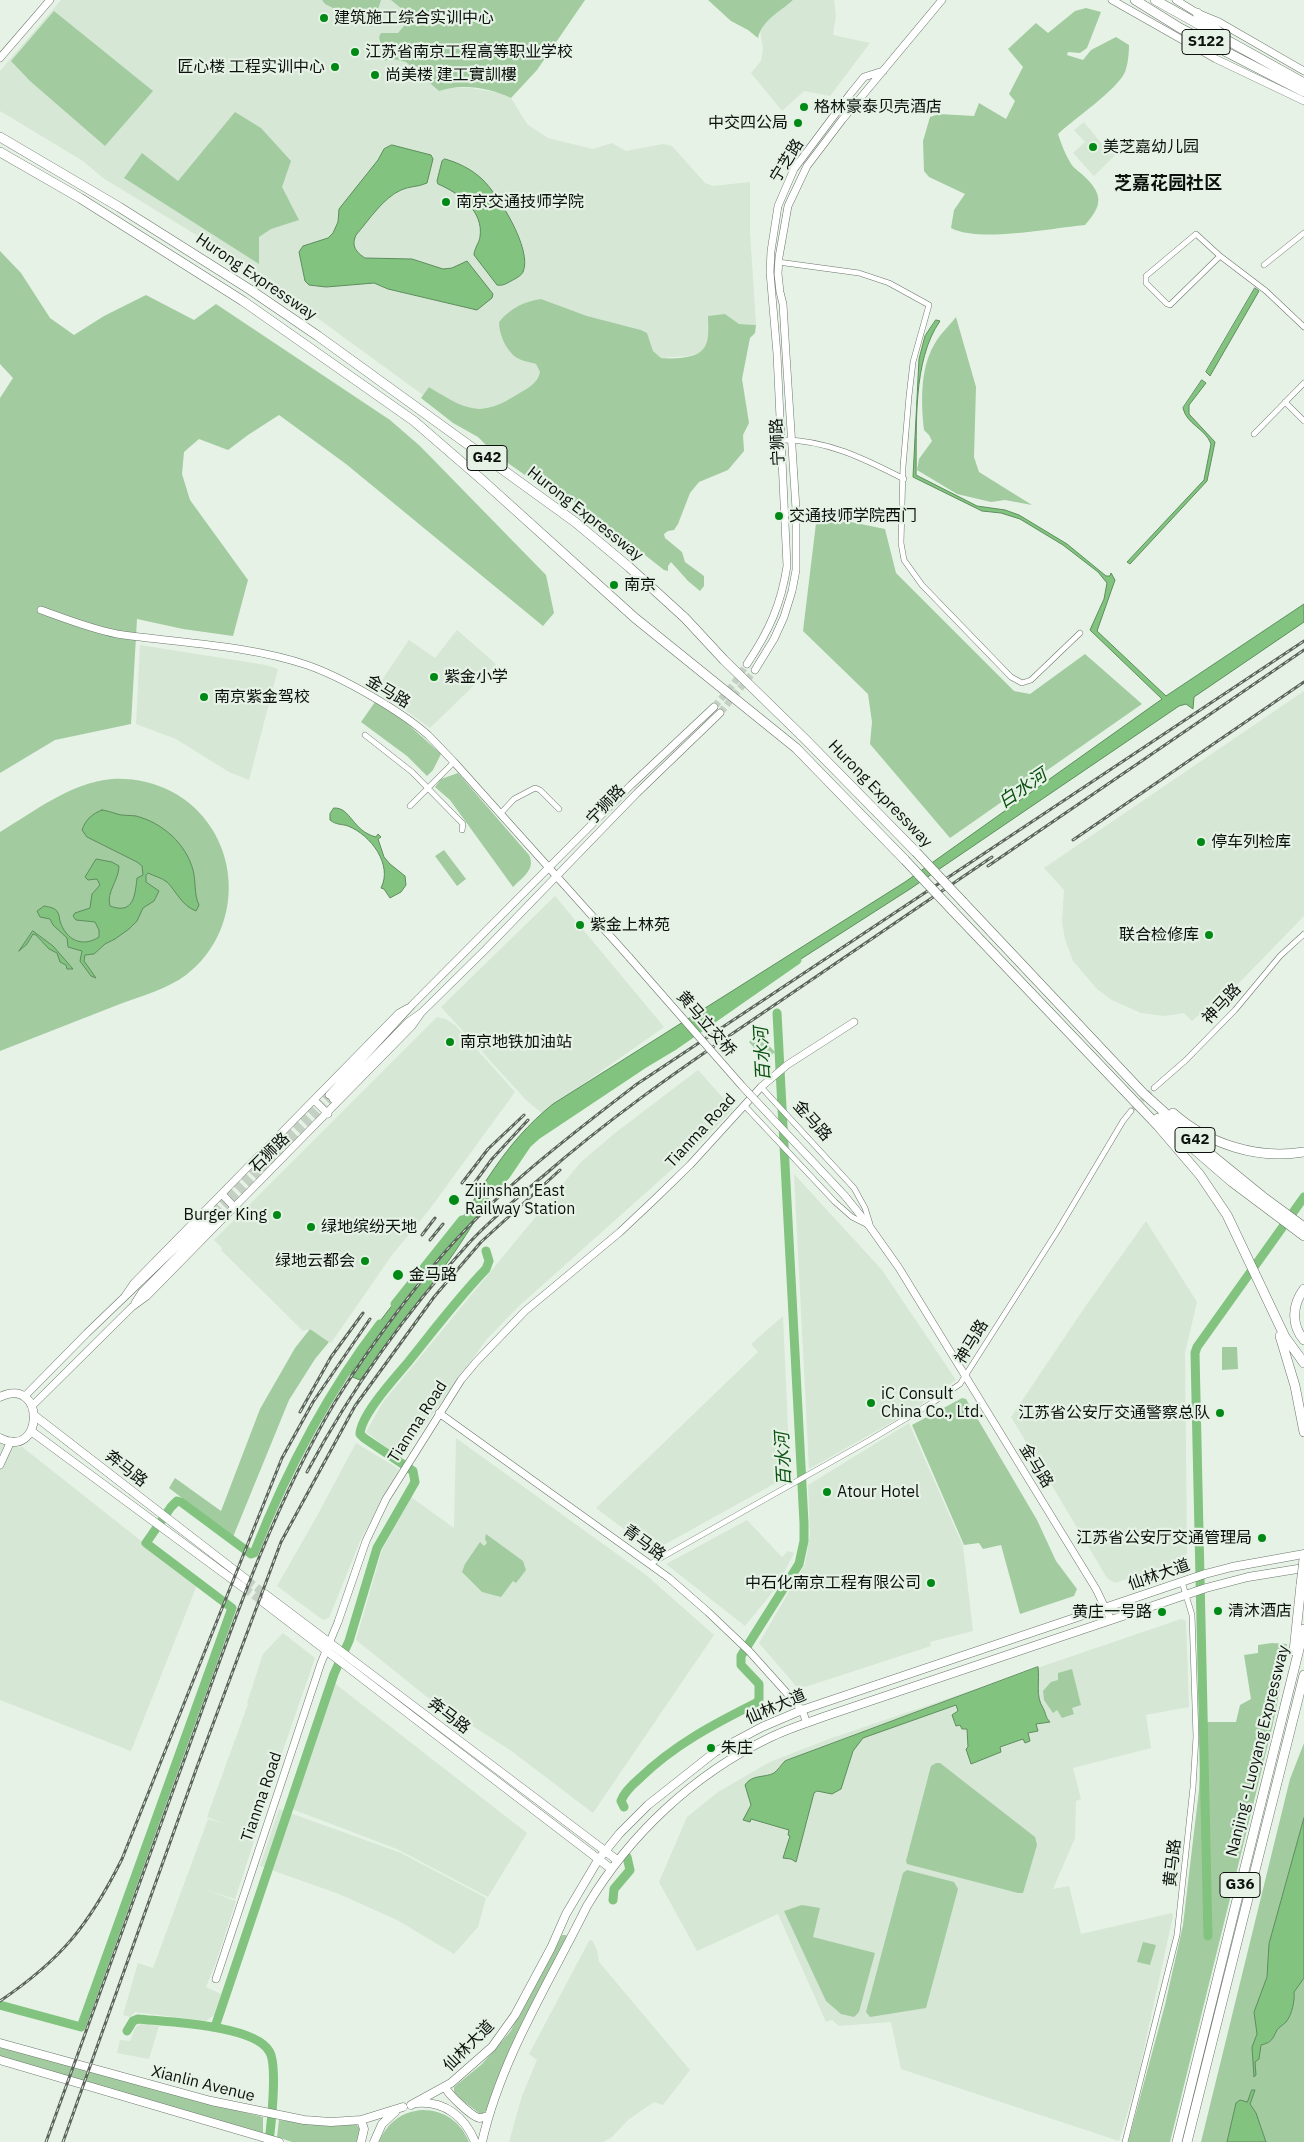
<!DOCTYPE html>
<html>
<head>
<meta charset="utf-8">
<style>
  body { margin:0 }
  canvas { display:block; background:#e5f2e5 }
</style>
</head>
<body>
<canvas width="1304" height="2142"></canvas>
<script>
const c = document.querySelector('canvas').getContext('2d');
c.lineJoin = 'round';
function paint(path, color) { c.fillStyle = color; c.fill(path, 'evenodd'); }
function trace(path, color, width, dash) { c.strokeStyle = color; c.lineWidth = width; c.lineCap = dash ? 'butt' : 'round'; c.setLineDash(dash || []); c.stroke(path); }
function drawText(font, color, halo, rows, align = 'center') {
  c.font = font + ' "IBM Plex Sans","Noto Sans SC",sans-serif'; c.lineWidth = 4.5; c.setLineDash([]); c.textBaseline = 'middle'; c.strokeStyle = halo; c.fillStyle = color; for (const [text, x, y, turn = 0] of rows) {
    c.save(); c.translate(x, y); c.rotate((+turn || 0) * Math.PI / 180); c.textAlign = isNaN(turn) ? turn : align; if (halo) c.strokeText(text, 0, 0); c.fillText(text, 0, 0); c.restore();
  }
}
paint(new Path2D(`
  M61,0H468L439,91L446,88H471L499,93L511,98L527,124L548,138L593,149L612,143L626,151L663,144L672,146L705,183L713,186L750,182V232L756,325L739,324L725,315L707,341L705,348L699,353L688,356L661,358L653,351L649,339L641,330L587,316L541,299L513,308L499,322L501,334L507,347L518,359L536,364L540,372L535,383L506,402L497,406L485,408H464L429,387L423,395L239,261L103,178L83,161L0,111V71Z
  M793,0H834L836,15L833,35L870,43L830,96L804,91L782,111L751,73L761,61L763,49L760,30L764,23Z
  M1084,122L1102,144L1115,155L1094,176L1073,153L1085,142L1074,130Z
  M457,630L496,664L430,728L376,689L409,640L435,658Z
  M140,645L266,665L278,669L249,780L229,772L176,739L136,724Z
  M1304,691V916L1206,1017L1201,1013L1192,1021L1184,1013L1165,1016L1141,1013L1112,1000L1097,989L1073,961L1065,939L1062,922L1064,890L1044,868Z
  M555,896L664,1027L542,1113L527,1101L441,1007Z
  M437,1017L446,1019L455,1025L515,1092L429,1210L392,1255L331,1343L310,1329L303,1331L221,1250L222,1248L214,1240Z
  M698,1070L733,1109L688,1155L519,1306L486,1340L401,1458L366,1432L383,1402L580,1163L615,1133Z
  M794,1174L882,1270L956,1380L910,1412L809,1469Z
  M1146,1221L1197,1302L1185,1353L1187,1553L1183,1560L1115,1583L1107,1578L1011,1417L1087,1304Z
  M783,1316L790,1475L653,1551L596,1508L758,1352L751,1344Z
  M909,1423L963,1546L973,1631L930,1642L931,1646L805,1687L796,1686L759,1643L805,1564L810,1535L808,1485Z
  M0,1438L20,1448L21,1446L197,1585L131,1751L0,1700Z
  M456,1438L646,1575L714,1635L593,1813L510,1750L427,1697L356,1640L382,1550L411,1497L454,1528Z
  M356,1443L399,1469L360,1541L329,1618L323,1620L277,1586L317,1516Z
  M747,1520L782,1557L788,1551L794,1553L776,1588L745,1626L666,1564Z
  M1181,1619L1186,1621L1189,1707L1146,1715L1151,1748L1073,1768L1081,1799L1076,1801L1075,1838L1053,1889L1069,1886L1081,1934L1172,1913L1173,1916L1138,2076L1119,2141L901,2069L891,2022L839,2026L832,2020L826,2022L778,1914L697,1951L659,1882L687,1817L718,1792L770,1762L829,1739Z
  M283,1633L315,1658L254,1834L256,1835L235,1899L203,1889L236,1901L216,1962L206,1987L221,1994L214,2015L206,2021L135,2012L130,2017L123,2015L138,1963L153,1968L208,1819L225,1824L207,1817L248,1704L247,1703L263,1654Z
  M333,1682L527,1833L488,1897L397,1849L292,1809Z
  M279,1809L401,1853L486,1898L478,1927L454,1954L397,1920L339,1894L260,1866Z
  M592,1940L597,1950L599,1962L690,2070L663,2105L654,2102L628,2120L611,2138L603,2142H509L522,2096L537,2060L529,2054L589,1941Z
  M141,2024L159,2026L149,2059L117,2053L120,2040L130,2041L135,2028Z`), '#d6e7d5');
paint(new Path2D(`
  M322,0H381L372,27L325,4Z
  M391,0H585L537,70L511,98C489,88 463,83 439,91L406,62L389,58L385,61L379,37L381,33H398L409,20L408,14Z
  M708,0H793C780,12 762,20 758,38L748,30L731,21Z
  M1086,8L1101,12L1087,48L1080,53L1068,52L1067,55L1083,60L1091,50L1116,37L1129,45C1129,53 1128,64 1125,72C1117,90 1074,119 1058,134C1061,143 1065,154 1070,162C1073,168 1080,172 1084,176C1104,195 1102,206 1085,225C1052,228 979,243 951,228L954,210L965,194L929,177L924,171L923,141L930,117L939,114L974,116L979,103L1006,119L1015,101L1009,94L1023,67L1008,49L1036,23L1048,33L1075,11Z
  M54,11L153,91L105,146L30,81L11,61Z
  M235,112L261,128L291,161L282,187L299,220L271,229L259,237V264L124,178L142,153L178,181Z
  M0,251L21,273L50,318L74,335L104,316L146,295L194,320L216,304L390,420L420,446L546,575L554,613L543,626L346,464L279,415L248,435L228,450L199,439L184,452L182,474L190,500L248,580L233,636L183,629L137,619L131,724L55,740L0,773V398L13,378L0,364Z
  M541,299L587,316L641,330L647,333L653,351L661,358C673,359 697,359 704,348C710,340 708,325 708,316L725,314L739,324L756,325L755,333L750,338L742,379L749,423L743,435L744,451L728,470L699,482L690,493L678,524L674,530L668,531L664,534L665,538L682,552L685,562L704,576V586L700,591L688,581L671,562L668,566V571L664,570L603,522L568,498L525,475L495,454L478,437L453,423L421,398L429,387C465,409 479,419 518,394C528,388 537,384 540,372L536,364C530,362 522,361 517,358C506,351 499,334 499,322C511,308 522,302 541,299Z
  M956,317L976,387L974,457L979,472L1032,505L1005,500L991,502L957,494L917,470L919,459L932,441L929,435L924,430C921,403 920,369 934,345C939,335 949,326 956,317Z
  M817,515L885,529L896,573L1014,691L1030,694L1085,654L1142,704L950,838L870,744L872,722L868,694L803,631Z
  M375,702L399,716L441,754L433,770L427,776L407,756L361,722Z
  M458,773L529,855C536,869 523,877 513,887L450,800L435,787L441,779Z
  M112,779C152,777 190,794 212,829C242,877 231,941 186,975C167,989 142,996 120,1004C80,1020 40,1035 0,1051V832C35,811 70,783 112,779Z
  M444,850L466,879L457,886L435,856Z
  M758,1034L775,1052L765,1060L749,1042Z
  M310,1329L329,1342L315,1359L289,1400L233,1537L169,1488L175,1478L221,1511L260,1409L295,1348Z
  M1222,1347H1237L1238,1369L1222,1370Z
  M962,1398L966,1399L1037,1520L1056,1561L1077,1589L1074,1596L1020,1614L1001,1545L983,1549L979,1543L964,1545L912,1425Z
  M486,1534L523,1561L526,1570L516,1583L513,1581L501,1597L482,1592L462,1572L465,1564L480,1542L484,1546L487,1543L485,1539Z
  M1272,1643L1287,1644L1284,1669L1273,1724L1170,2142H1128L1165,2005L1183,1925L1199,1790L1202,1722H1236L1240,1705L1251,1699L1244,1655L1258,1653V1645Z
  M1072,1669L1081,1705L1072,1708L1074,1714L1062,1718L1057,1710L1053,1713L1044,1700L1043,1691L1051,1682L1058,1680V1673Z
  M1304,1743V2142H1201L1290,1779Z
  M936,1763H940L1035,1837L1037,1845L1023,1893H1018L907,1864L906,1861L931,1766Z
  M907,1870L954,1882L958,1889L926,2008L870,2017L866,2012L903,1873Z
  M802,1905L820,1908L813,1937L875,1953L859,2012L854,2017L841,2014L826,2001L784,1911Z
  M562,1935H566L567,1938L510,2048L487,2110L483,2113H479L454,2094V2087L482,2064L510,2032Z
  M1143,1942L1156,1945L1150,1965L1137,1962Z
  M0,2046L199,2101L263,2117V2133L0,2057Z
  M423,2110C444,2110 461,2122 469,2142H379C387,2123 402,2111 423,2110Z
  M279,2120L325,2125L356,2124L360,2129L358,2142H292L277,2137Z`), '#a2cca0');
const water = new Path2D(`
  M392,145L431,155L433,159L427,183C419,187 409,186 401,190C383,198 369,220 356,235C351,246 356,252 365,258L412,259L443,269L452,268L467,261L493,294L492,298L477,310L388,289L374,283L326,287L309,285L305,281L299,252L303,246L328,238L333,233L338,222L339,209L378,160L384,149Z
  M445,159C459,163 471,169 482,179C498,194 533,250 523,272C521,276 515,279 511,281C506,284 502,286 497,285L474,255C474,249 479,243 480,237C484,211 459,193 438,184L437,181L442,161Z
  M1255,288L1259,291L1210,376L1206,372Z
  M936,320L940,321C912,361 917,427 916,475L977,506L1005,510L1019,515L1067,544L1106,576H1110L1111,573L1115,580L1097,631L1166,696L1304,604V622L1194,697L1193,709L1186,704L1179,706L910,889L765,982L540,1133C501,1170 480,1217 449,1260C421,1301 389,1340 360,1380L350,1376C359,1356 368,1337 381,1320C401,1292 427,1269 447,1241C483,1189 502,1145 553,1104L905,882L1162,699L1090,630L1104,599L1107,583L1098,572L1063,545L1020,519L1001,513L982,511L913,477L919,359L925,336Z
  M1202,380L1206,383L1189,405V414L1215,442L1207,481L1130,564L1127,562L1204,480L1211,444C1206,429 1186,424 1183,408Z
  M334,808C351,807 352,831 376,837L378,834L381,837L378,839L384,857L390,864L405,876L406,885L401,892L390,898L384,889L381,888C393,865 371,835 348,826C342,824 336,825 330,820V814Z
  M102,810C108,811 111,812 117,814C123,816 130,815 136,816C163,823 186,844 193,870C196,881 194,895 199,905L196,911C181,905 177,892 167,882C162,878 154,876 148,873L146,875V882L159,891L154,901L143,908L137,921L129,929L115,939L105,944L94,954L85,955L84,961L96,978L91,976L80,961L82,951L68,947L67,938L53,925L50,919L40,917L37,911L44,906C50,907 56,908 58,913C60,917 59,918 60,921C66,940 82,948 99,937V930L95,922L76,920L73,916L75,913L90,908L92,894L100,885L97,879L88,880L85,877L96,859L112,862L119,866C119,880 106,892 110,906C134,915 135,895 137,878L143,875L142,866L137,862L87,837L82,830C86,819 92,814 102,810Z
  M33,931L53,946L73,969H67L66,965L60,962L57,953L49,949L36,935L33,934L27,944L19,951Z
  M1038,1667C1040,1682 1035,1695 1043,1708C1046,1713 1045,1717 1050,1722L1036,1724L1038,1731L1028,1733L1030,1741L1025,1743L1023,1739L1000,1747L1001,1752L971,1764L966,1749L968,1747L967,1729H962L960,1725L956,1726L952,1715L958,1711L956,1705L863,1738L853,1751L841,1789L832,1794L817,1791L814,1793L796,1862L791,1859L783,1858L790,1836L788,1835L789,1830L751,1819L750,1822L743,1820L751,1805L745,1785C752,1774 765,1778 774,1773C778,1770 781,1765 785,1761Z
  M1304,1818V1978L1294,1992C1295,2000 1292,2015 1286,2022C1283,2025 1279,2027 1277,2030C1272,2040 1272,2042 1261,2045L1259,2059L1255,2062L1256,2075L1254,2077L1252,2047L1257,2034L1254,2012L1267,1977L1269,1944Z
  M1252,2090H1255L1250,2104L1256,2113L1266,2142H1227L1236,2103L1240,2100L1247,2102Z`);
paint(water, '#81c37f');
trace(water, '#5e8e5d', 1);
trace(new Path2D(`
  M488,1193L506,1175L527,1144L537,1135L642,1065L672,1047L797,960
  M395,1304L462,1220
  M624,1807L621,1801C624,1792 633,1784 640,1778C674,1745 714,1724 756,1703L759,1700V1684L741,1665V1656L799,1564L804,1541V1523L777,1013
  M613,1900L614,1889L630,1870L627,1857
  M1208,1936L1195,1353L1197,1347L1304,1197
  M0,2005L81,2027L232,1608L146,1543L171,1507L177,1501L181,1502L251,1554L254,1553C286,1472 326,1394 380,1324
  M215,2027L334,1674L349,1641L377,1548L415,1482L413,1471L364,1438L360,1434C361,1414 396,1377 409,1361C434,1330 458,1298 486,1269L489,1261L486,1251
  M127,2031L133,2021L138,2019C167,2022 254,2025 269,2051C278,2063 271,2125 269,2142`), '#81c37f', 9);
trace(new Path2D(`
  M1131,1111L1154,1088`), '#c5d0c5', 5, [5, 2.5]);
trace(new Path2D(`
  M714,707L733,685L747,664
  M720,713L755,670
  M214,1211L329,1095
  M218,1215L333,1099`), '#c5d0c5', 7, [7, 3.5]);
trace(new Path2D(`
  M247,1580L265,1594
  M244,1588L263,1602`), '#c5d0c5', 8, [8, 4]);
const street = new Path2D(`
  M1220,256L1170,305L1167,304L1146,283V276L1196,234L1220,256L1266,291L1304,327
  M778,262L859,273L889,283L929,305L913,362L909,396L903,467L901,543L904,560L922,585L1011,677L1022,683L1031,680L1080,633
  M1264,265L1304,233
  M1285,402L1304,421
  M1254,434L1304,383
  M781,440C825,439 865,459 904,479
  M365,735L412,772L463,824L462,830
  M410,806L454,762
  M500,814L514,799L535,788L540,790L559,809
  M761,1087L854,1188L865,1208L870,1224
  M1154,1088L1186,1060L1235,1010L1280,956L1304,934
  M744,1105L835,1202L852,1217L866,1224
  M650,1564L870,1440L935,1401L960,1384L1058,1230L1123,1121L1131,1111
  M1125,2142L1177,1935L1193,1787L1196,1737L1192,1615L1182,1582`);
const secondary = new Path2D(`
  M1112,0L1216,59L1304,101
  M1176,0L1197,13L1219,22L1304,71
  M0,58L50,0
  M41,610C66,619 91,629 117,634C178,643 249,645 307,665C342,677 401,711 428,735C437,744 445,753 454,762L629,957
  M747,664C769,631 781,605 787,566L777,354L770,272L771,251L778,206L794,169L851,93L864,77L883,71
  M755,670L774,639L784,617L792,591L796,570V509L786,354L783,304L780,292L778,274L779,257L788,206L807,166L842,120L942,0
  M329,1095L412,1005L631,785L714,707
  M333,1099L408,1022L421,1013L485,950L637,793L720,713
  M314,1100L328,1114
  M222,1194L235,1208
  M845,1196L870,1227L899,1268L1096,1589L1111,1620
  M125,1296L134,1283L399,1013L408,1008
  M135,1303L142,1292L218,1215
  M24,1397L87,1333L214,1211
  M32,1406L132,1307L147,1296L412,1026L421,1013
  M439,1413L669,1578L708,1612L749,1651L802,1710L807,1723
  M0,1465L11,1441
  M216,1979L321,1663L338,1622L366,1541L386,1499L461,1380L476,1362L525,1311L620,1232L655,1199L690,1165L761,1087L787,1065L854,1022`);
const primary = new Path2D(`
  M0,1397C46,1375 44,1461 0,1438
  M35,1416L247,1580
  M31,1431L244,1588
  M265,1594L617,1860
  M263,1602L610,1868
  M0,2043L211,2101L304,2120L331,2122L361,2120L403,2107
  M0,2060L279,2142
  M445,2087C448,2094 473,2118 480,2118C481,2118 488,2116 488,2116
  M417,2103C445,2101 465,2117 475,2142
  M411,2105L451,2083L492,2047L515,2015L551,1948L566,1914L598,1860L620,1833L648,1805L715,1752L762,1727L802,1710L1205,1574L1232,1567L1304,1554
  M361,2120L364,2129L361,2142
  M374,2142L382,2124L395,2112
  M482,2142C501,2058 549,1983 587,1906C630,1834 693,1775 769,1738C787,1729 807,1723 826,1716L1206,1588L1248,1577L1304,1568`);
const highway = new Path2D(`
  M1135,0L1180,28L1304,92
  M1155,0L1304,83
  M1197,13L1219,32
  M0,137L119,207L249,289L318,336L575,522L629,567L685,618L724,660L805,739L916,852
  M0,152L80,198L243,301L414,421L481,479L635,618L796,748L905,860
  M963,902L1143,1093L1214,1157L1262,1196L1304,1227
  M952,910L1158,1126L1200,1175L1227,1215L1285,1337L1304,1363
  M1173,1113C1208,1144 1258,1160 1304,1152
  M1158,1118L1232,1182L1304,1236
  M1304,1289C1292,1305 1291,1325 1304,1340
  M1280,1336L1295,1386L1304,1432
  M1294,1651L1301,1585
  M1177,2142L1304,1629
  M1187,2142L1304,1675`);
trace(street, '#6d776c', 6);
trace(secondary, '#6d776c', 8);
trace(primary, '#6d776c', 9);
trace(highway, '#6d776c', 10);
trace(street, '#fff', 5);
trace(secondary, '#fff', 7);
trace(primary, '#fff', 8);
trace(highway, '#fff', 9);
const rail = new Path2D(`
  M1073,840L1304,682
  M988,866L1304,650
  M462,1183L488,1149L524,1115
  M470,1189L492,1159L528,1120
  M422,1235L435,1218
  M430,1240L443,1224
  M300,1412L331,1357L363,1313
  M307,1472C351,1390 406,1312 469,1243C491,1219 517,1198 542,1177C607,1120 677,1071 748,1023C830,968 911,912 992,857
  M0,2001C61,1960 89,1925 122,1859L282,1458L313,1402L370,1319
  M46,2142C90,2019 135,1897 179,1774C225,1648 266,1518 335,1402C361,1360 391,1319 422,1280C481,1203 560,1143 637,1084L1304,641
  M63,2142L197,1767L281,1542L355,1406L434,1297L481,1242L560,1170`);
trace(rail, '#5c645c', 3);
trace(rail, '#e5f2e5', 1, [4]);
const secondaryBridge = new Path2D(`
  M629,957L742,1086L845,1196`);
const highwayBridge = new Path2D(`
  M916,852L963,902
  M905,860L952,910
  M1301,1585L1304,1559`);
trace(secondaryBridge, '#6d776c', 8, []);
trace(highwayBridge, '#6d776c', 10, []);
trace(secondaryBridge, '#fff', 7);
trace(highwayBridge, '#fff', 9);
for (const [x, y, r, color] of [
  [324,18,5,"#008915"],
  [355,52,5,"#008915"],
  [335,67,5,"#008915"],
  [375,75,5,"#008915"],
  [804,107,5,"#008915"],
  [798,123,5,"#008915"],
  [1093,147,5,"#008915"],
  [446,202,5,"#008915"],
  [779,516,5,"#008915"],
  [614,585,5,"#008915"],
  [434,677,5,"#008915"],
  [204,697,5,"#008915"],
  [1201,842,5,"#008915"],
  [580,925,5,"#008915"],
  [1209,935,5,"#008915"],
  [450,1042,5,"#008915"],
  [454,1200,6,"#008915"],
  [277,1215,5,"#008915"],
  [311,1227,5,"#008915"],
  [365,1261,5,"#008915"],
  [398,1275,6,"#008915"],
  [871,1403,5,"#008915"],
  [1220,1413,5,"#008915"],
  [827,1492,5,"#008915"],
  [1262,1538,5,"#008915"],
  [931,1583,5,"#008915"],
  [1218,1611,5,"#008915"],
  [1162,1612,5,"#008915"],
  [711,1748,5,"#008915"]
]) { const dot = new Path2D(); dot.arc(x, y, r, 0, 2 * Math.PI); c.fillStyle = color; c.fill(dot); trace(dot, '#e5f2e5', 2); }
for (const [x, y, w] of [
  [1206,42,48],
  [487,458,40],
  [1195,1140,40],
  [1240,1885,40]
]) { const box = new Path2D(); box.roundRect(x - w / 2, y - 12.5, w, 25, 4); c.fillStyle = '#e5f2e5'; c.fill(box); trace(box, '#0d110d', 1); }
drawText('bold 15px', '#0d110d', null, [
  ["S122",1206,42],
  ["G42",487,458],
  ["G42",1195,1140],
  ["G36",1240,1885]
]);
drawText('16px', '#0d110d', '#e5f2e5', [
  ["建筑施工综合实训中心",334,18],
  ["江苏省南京工程高等职业学校",365,52],
  ["匠心楼 工程实训中心",325,67,"right"],
  ["尚美楼 建工實訓樓",385,75],
  ["格林豪泰贝壳酒店",814,107],
  ["中交四公局",788,123,"right"],
  ["美芝嘉幼儿园",1103,147],
  ["南京交通技师学院",456,202],
  ["交通技师学院西门",789,516],
  ["南京",624,585],
  ["紫金小学",444,677],
  ["南京紫金驾校",214,697],
  ["停车列检库",1211,842],
  ["紫金上林苑",590,925],
  ["联合检修库",1199,935,"right"],
  ["南京地铁加油站",460,1042],
  ["Zijinshan East",465,1191],
  ["Railway Station",465,1209],
  ["Burger King",267,1215,"right"],
  ["绿地缤纷天地",321,1227],
  ["绿地云都会",355,1261,"right"],
  ["金马路",409,1275],
  ["iC Consult",881,1394],
  ["China Co., Ltd.",881,1412],
  ["江苏省公安厅交通警察总队",1210,1413,"right"],
  ["Atour Hotel",837,1492],
  ["江苏省公安厅交通管理局",1252,1538,"right"],
  ["中石化南京工程有限公司",921,1583,"right"],
  ["清沐酒店",1228,1611],
  ["黄庄一号路",1152,1612,"right"],
  ["朱庄",721,1748]
], 'left');
drawText('16px', '#0d110d', '#e5f2e5', [
  ["宁芝路",787,161,-58],
  ["Hurong Expressway",256,277,34],
  ["宁狮路",778,442,-93],
  ["Hurong Expressway",585,514,38],
  ["金马路",388,692,31],
  ["Hurong Expressway",880,794,46],
  ["宁狮路",606,805,-46],
  ["神马路",1222,1004,-47],
  ["黄马立交桥",706,1024,49],
  ["金马路",812,1121,48],
  ["Tianma Road",701,1131,-47],
  ["石狮路",270,1153,-45],
  ["神马路",972,1342,-59],
  ["Tianma Road",418,1422,-57],
  ["金马路",1036,1466,58],
  ["奔马路",126,1469,38],
  ["青马路",644,1543,36],
  ["仙林大道",1159,1575,-19],
  ["仙林大道",776,1707,-23],
  ["奔马路",449,1716,37],
  ["Nanjing - Luoyang Expressway",1258,1751,-76],
  ["Tianma Road",262,1797,-71],
  ["黄马路",1173,1863,-84],
  ["仙林大道",469,2046,-45],
  ["Xianlin Avenue",203,2084,14]
]);
drawText('bold 18px', '#0d110d', '#e5f2e5', [
  ["芝嘉花园社区",1168,184]
]);
drawText('italic 18px', '#0a5210', '#e5f2e5', [
  ["白水河",1023,789,-34],
  ["百水河",763,1054,-93],
  ["百水河",784,1459,-93]
]);
</script>
</body>
</html>
